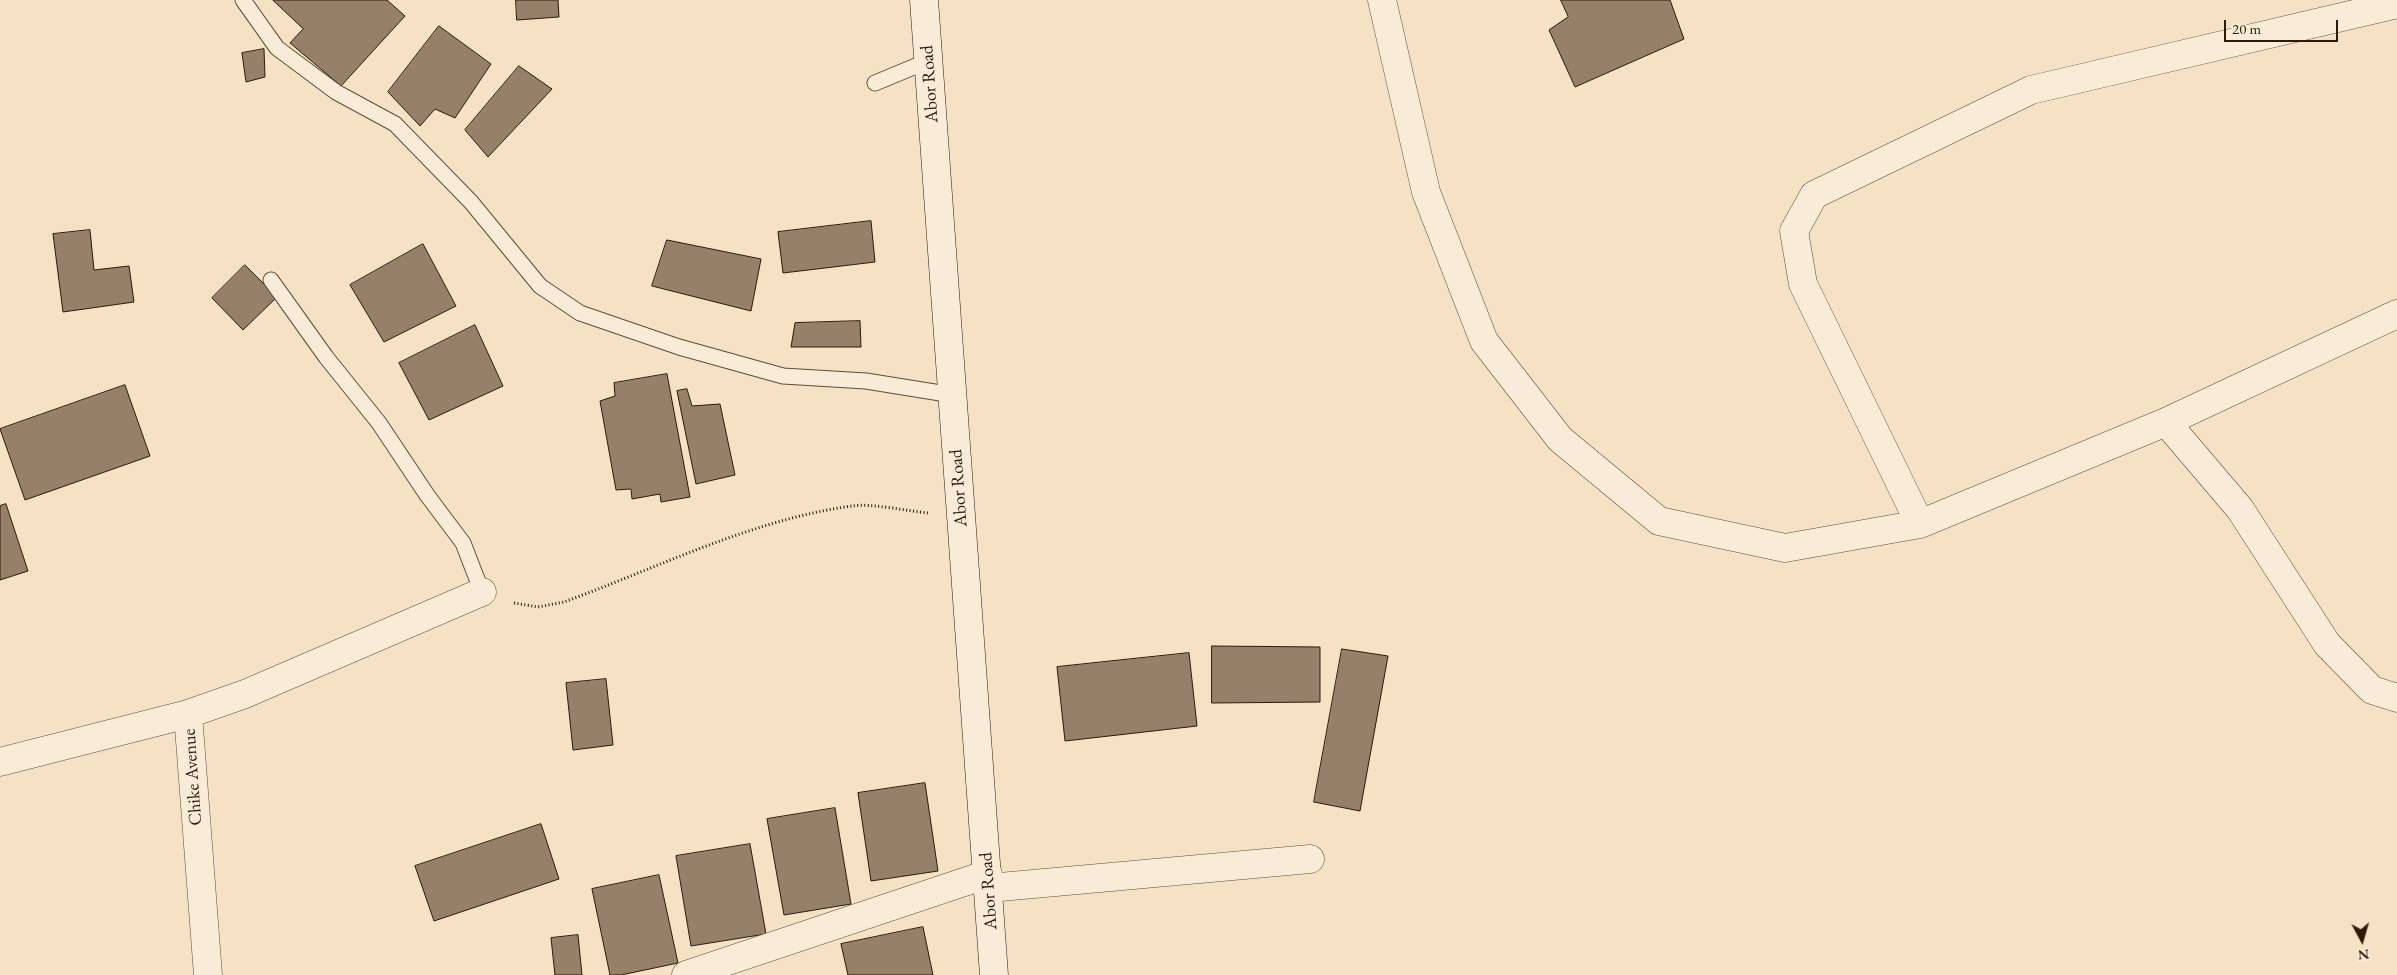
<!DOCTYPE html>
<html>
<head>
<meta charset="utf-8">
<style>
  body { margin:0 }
  #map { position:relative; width:2397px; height:975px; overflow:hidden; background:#f5e1c3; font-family:"EB Garamond",serif }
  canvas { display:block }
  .north { position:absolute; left:2337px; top:915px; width:50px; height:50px; -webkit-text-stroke:4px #f8ecd8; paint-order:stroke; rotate:174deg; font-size:14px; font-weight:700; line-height:20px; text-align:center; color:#2c1a07 }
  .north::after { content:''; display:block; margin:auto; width:18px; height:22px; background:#2c1a07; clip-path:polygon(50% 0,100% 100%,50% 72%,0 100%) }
  .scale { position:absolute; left:2224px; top:20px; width:114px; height:22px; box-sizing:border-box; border:2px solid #2c1a07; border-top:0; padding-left:6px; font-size:15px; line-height:18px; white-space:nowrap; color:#2c1a07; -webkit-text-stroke:4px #f8ecd8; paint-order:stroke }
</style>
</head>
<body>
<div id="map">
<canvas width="2397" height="975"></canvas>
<div class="north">N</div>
<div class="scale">20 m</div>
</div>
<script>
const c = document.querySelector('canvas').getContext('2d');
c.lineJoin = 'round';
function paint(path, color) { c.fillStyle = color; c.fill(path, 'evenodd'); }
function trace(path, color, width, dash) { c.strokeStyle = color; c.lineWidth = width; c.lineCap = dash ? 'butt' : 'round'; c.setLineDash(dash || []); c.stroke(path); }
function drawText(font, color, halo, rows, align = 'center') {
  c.font = font + ' "EB Garamond",serif'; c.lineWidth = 4; c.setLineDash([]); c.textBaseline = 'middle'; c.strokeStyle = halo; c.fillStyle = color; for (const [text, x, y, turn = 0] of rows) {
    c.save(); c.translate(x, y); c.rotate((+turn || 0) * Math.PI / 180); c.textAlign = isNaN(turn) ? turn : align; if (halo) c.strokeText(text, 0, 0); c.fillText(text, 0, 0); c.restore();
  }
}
const building = new Path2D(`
  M273,0H387L405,16L341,86L290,43L303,29Z
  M516,0H558L559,17L517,20Z
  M1561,0H1670L1684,39L1575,87L1549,30L1568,17Z
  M439,26L491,64L455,118L435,109L420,126L388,92Z
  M264,49L265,77L246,82L242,53Z
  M519,66L552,89L488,157L465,130Z
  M871,221L875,262L783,273L778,232Z
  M90,230L94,270L129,266L134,302L63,312L53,234Z
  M667,240L761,259L751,311L652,286Z
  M423,244L456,306L384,342L350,285Z
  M245,265L277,297L243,330L212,298Z
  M860,321L861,347H791L795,323Z
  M475,325L503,386L429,420L399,363Z
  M667,374L690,497L661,502L660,494L632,499L631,489L616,490L600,401L615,396L614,383Z
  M125,385L150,456L25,500L0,429Z
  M687,389L692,406L720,404L735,475L696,484L677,391Z
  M6,504L28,571L0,580V506Z
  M1212,646L1320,647V702L1212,703Z
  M1342,649L1388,656L1360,811L1314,802Z
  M1189,653L1197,726L1065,741L1057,667Z
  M606,679L613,745L573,750L566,683Z
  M925,783L938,871L871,881L858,793Z
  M835,808L851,904L784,915L767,819Z
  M541,824L559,879L434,921L415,866Z
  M750,844L766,934L691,946L676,856Z
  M659,875L678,963L621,975H610L592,889Z
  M923,927L933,975H848L841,944Z
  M578,935L582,975H555L551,938Z`);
paint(building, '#958169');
trace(building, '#2c1a07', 1);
const lane = new Path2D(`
  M243,0L277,48L336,92L395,124L471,202L540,286L580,313L679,347L783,376L866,381L953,395
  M875,83L928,61
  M271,280L326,357L379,423L427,495L463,543L482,592`);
const street = new Path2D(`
  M1382,0L1426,192L1484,341L1560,439L1659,521L1785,548L1920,524L2166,422L2397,314
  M2166,422L2240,509L2327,644L2372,690L2397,698
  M1920,524L1803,284L1794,231L1814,195L2031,90L2397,4
  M188,714L208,975
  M0,762L188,714L245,694L482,592
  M989,888L1310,859
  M686,975L988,874`);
const secondary = new Path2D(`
  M924,0L994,975`);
trace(lane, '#5e4c36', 17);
trace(street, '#5e4c36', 29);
trace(secondary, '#2c1a07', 29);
trace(new Path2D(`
  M514,603L538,607L564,602C657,568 754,519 852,506C872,503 907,511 928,513`), '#2c1a07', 3, [1, 2.5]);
trace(lane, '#f8ecd8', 15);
trace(street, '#f8ecd8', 28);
trace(secondary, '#f8ecd8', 28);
drawText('18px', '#2c1a07', '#f8ecd8', [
  ["Abor Road",930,84,-94],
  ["Abor Road",959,488,-94],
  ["Chike Avenue",193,777,-94],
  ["Abor Road",989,891,-94]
]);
</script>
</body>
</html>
